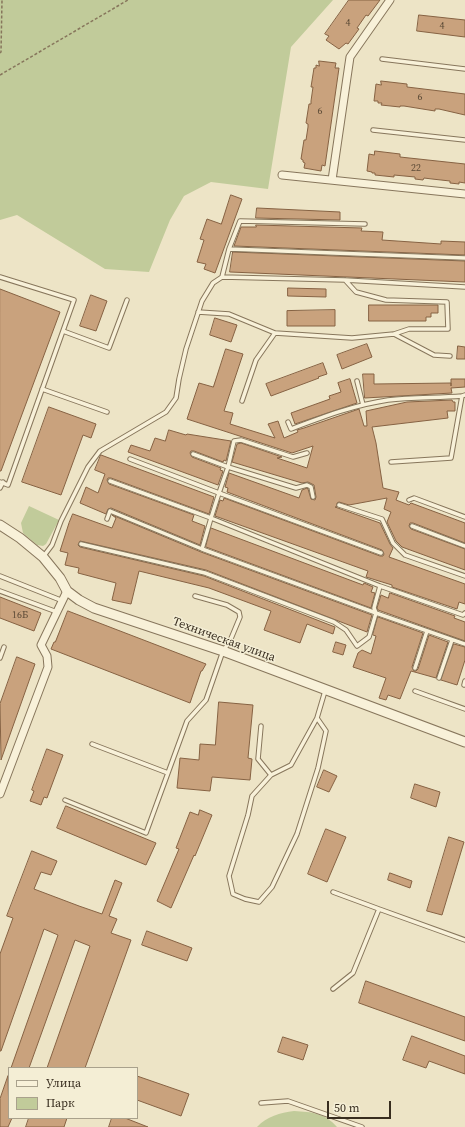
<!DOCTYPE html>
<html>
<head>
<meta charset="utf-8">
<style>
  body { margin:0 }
  #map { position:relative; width:465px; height:1127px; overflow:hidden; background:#ede4c6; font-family:"Source Serif 4",serif }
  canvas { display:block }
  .legend { position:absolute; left:8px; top:1067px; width:130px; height:52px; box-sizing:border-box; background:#f4eed5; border:1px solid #a9a18c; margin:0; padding:5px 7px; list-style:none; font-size:12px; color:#382d1f }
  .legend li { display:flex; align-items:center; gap:8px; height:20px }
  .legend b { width:20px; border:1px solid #a9a18c }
  .scale { position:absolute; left:327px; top:1101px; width:64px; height:18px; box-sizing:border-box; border:2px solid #382d1f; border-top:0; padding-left:5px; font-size:12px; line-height:14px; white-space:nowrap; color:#382d1f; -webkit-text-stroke:3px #f4eed5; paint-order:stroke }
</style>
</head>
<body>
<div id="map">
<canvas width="465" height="1127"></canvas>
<ul class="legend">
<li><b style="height:5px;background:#f8f1d9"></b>Улица</li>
<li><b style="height:11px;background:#c1cb9a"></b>Парк</li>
</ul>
<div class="scale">50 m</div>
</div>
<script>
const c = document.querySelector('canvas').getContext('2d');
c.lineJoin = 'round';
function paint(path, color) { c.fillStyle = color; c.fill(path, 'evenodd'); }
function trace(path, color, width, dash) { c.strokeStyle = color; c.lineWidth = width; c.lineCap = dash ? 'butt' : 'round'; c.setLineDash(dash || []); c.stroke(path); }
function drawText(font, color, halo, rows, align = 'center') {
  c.font = font + ' "Source Serif 4",serif'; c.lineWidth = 3; c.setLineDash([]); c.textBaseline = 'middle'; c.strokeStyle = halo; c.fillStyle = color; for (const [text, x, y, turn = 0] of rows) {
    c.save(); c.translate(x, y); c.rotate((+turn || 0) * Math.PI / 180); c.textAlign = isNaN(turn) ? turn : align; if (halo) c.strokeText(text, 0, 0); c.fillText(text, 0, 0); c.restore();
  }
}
paint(new Path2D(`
  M0,0H333L291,47L268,189L211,182L184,196L170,220L149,272L105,269L17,215L0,220Z
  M29,506L59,520L46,544L43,546L37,545L23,533L21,523Z
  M294,1111C312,1112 325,1113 337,1127H257C267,1116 280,1113 294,1111Z`), '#c1cb9a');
const building = new Path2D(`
  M349,0H380L368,16L366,15L357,28L359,29L348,44L346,43L339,49L326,40L329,36L325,34Z
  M419,15L465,20V37L417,31Z
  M319,61L336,63L335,68H339L325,166L322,165L321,171L304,168L305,163L303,162V160L301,159L304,140H306L308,127V124L306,123L309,104H311V101L313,87H311L314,68H316V65L319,66Z
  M381,81L407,84V87L465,94V115L439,109H435V111L404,106H400V107L381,105L382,103H378V101H374L376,84L381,85Z
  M375,151L400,154V157L465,164V183L459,182V184L450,183V181L432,179L424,178L423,180L415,179V177L394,175V177L375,175V173H372V172L367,171L369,154L374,155Z
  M231,195L242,199L215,273L204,269L206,264L197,262L204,240L200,239L207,219L221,224Z
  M257,208L340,212V220L256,218Z
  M256,225L362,228L361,231L383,232L382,240L441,244V241L465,242V255L234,246L241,227H256Z
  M233,252L465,261V282L230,272Z
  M288,288L326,289V297L288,296Z
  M0,289L60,312L1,471H0Z
  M91,295L107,301L96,331L80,326Z
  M369,305H438V313H431V317H426V321H369Z
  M335,310V326H287V311Z
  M215,318L237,325L231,342L210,335Z
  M367,344L372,357L342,369L337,355Z
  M458,346L465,347V359H457Z
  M226,349L243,354L224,411L233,413L230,424L275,438L268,424L278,421L284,438L298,432L297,430L304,428L359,409L364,426H367L366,411L407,402L452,400L453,402H455V411H447L448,418L372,427L376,443L383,488L399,492L396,500L409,505L411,503L465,523V543L413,523H410L409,526L411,529L465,549V570L402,547L396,541L387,522L391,512L384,509L387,498L349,505L339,502L337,503V507H335L380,523L390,544L393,548L389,557L465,584V604L459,602L457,609L392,587V585L366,577L368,571L215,516L220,500L223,501L224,498L380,556H383L384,554L382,550L227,492L228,488L225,487L229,473L299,498L302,490L307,488L308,489L311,499L315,500L316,497L314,485L308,482L302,483L232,462L237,444L241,443L282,457L277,458L307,468L313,446L292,453L187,419L199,383L213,387Z
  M323,363L327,374L318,377L319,378L271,396L266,384Z
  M363,374H374V384L451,383V386V379H465V387L451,388L452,393L365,398Z
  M350,379L357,403L295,424L291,413L330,399L329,396L341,392L338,383Z
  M49,407L96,424L91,438L83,435L61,495L22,482Z
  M169,430L186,435L187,434L231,441L226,461L224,460L223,462L194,451H191L190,453L192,457L221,468L220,470L223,471L218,485L128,452L131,445L150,451L155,438L165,441Z
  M101,455L214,497L209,514L111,478H108L107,480L109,484L194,515L192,521L205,526L200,545L111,508L108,509L106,514L80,503L86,487L98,493L105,474L95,470Z
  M73,514L112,528L116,518L112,515L201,552L372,615L367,632L206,570L80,541L78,545L80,547L204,576L335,627L333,634L307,624L300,643L264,630L271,611L209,588L139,571L131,604L112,600L116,583L78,573L79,568L65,565L68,553L60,551L69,523Z
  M211,528L363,585L364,583L373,587L371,592L375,593L371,608L206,547Z
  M390,593L455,616L454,618L465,622V641L378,610L377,608L381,595L388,598Z
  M0,597L41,613L34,631L0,618Z
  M68,611L206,664L202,671H201L190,703L51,649L54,642H55Z
  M378,617L423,633L412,667L414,671H416L418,669L429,635L448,642L436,678L411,671L400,699L388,695L386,700L379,698L386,678L353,667L358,653L362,650L371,654L376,636L373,635Z
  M336,642L346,645L343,655L333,652Z
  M454,644L465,647V660L457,685L441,680Z
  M17,657L35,664L1,760L0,704Z
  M219,702L253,705L248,758L252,759L250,780L212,777L210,791L177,788L180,758L199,760L200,744L215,745Z
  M47,749L63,755L47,798L44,797L41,805L30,801L34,791L32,790Z
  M324,770L337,776L329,792L317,787Z
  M415,784L440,792L436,807L411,798Z
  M66,806L156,843L146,865L57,828Z
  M200,810L212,815L195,856L194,855L171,908L157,901L179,849L176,848L190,812L198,815Z
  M326,829L346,837L327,882L308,874Z
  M449,837L464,842L442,915L427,911Z
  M32,851L57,861L51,875L41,872L34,889L79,906L102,914L115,880L122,883L109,916L117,919L111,933L131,940L85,1068H47L90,946L75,940L29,1068H11L58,935L44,929L1,1051H0V954L13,918L7,916Z
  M390,873L412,881L410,888L388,880Z
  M147,931L192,948L187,961L142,945Z
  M366,981L465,1017V1041L359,1003Z
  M412,1036L465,1056V1074L429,1061L426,1068L403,1060Z
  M283,1037L308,1045L303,1060L278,1052Z
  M8,1076L9,1118H12L8,1127H0V1099Z
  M137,1076L189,1094L181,1116L137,1100Z
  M29,1118H67L64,1127H26Z
  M112,1118H125L148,1127H109Z`);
paint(building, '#c9a27d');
trace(building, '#866243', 1);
const service = new Path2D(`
  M382,59L465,69
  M373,130L465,140
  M229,249L240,221L365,224
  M0,277L74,300L8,485L0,482
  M222,277L229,249L465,258
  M345,280L356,292L386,300L447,302L448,329H409L394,334
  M198,312L229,314L275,333L256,360L242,401
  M63,331L109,348L127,300
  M275,333L352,338L394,334L434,355L450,356
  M357,381L363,405
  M42,389L107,412
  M288,422L291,429C323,417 354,405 388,400C412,397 437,398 462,396
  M193,454L228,467L234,441L241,440L293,457L307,453
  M130,459L219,493L228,467L296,488L307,485L311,487L313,497
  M391,462L451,458L462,396L465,395
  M0,488L3,482
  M409,500L414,498L465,517
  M339,505L382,519L393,543L405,555L465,576
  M107,519L110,511L202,549L211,518L110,481
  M412,526L465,546
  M81,544L205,573L334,622L346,630L357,646L369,637L376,613L465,644
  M202,549L376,613
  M43,557L52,545L61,521L88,467L100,451L166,412L176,398L179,379L186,349L202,301L213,283L222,277L345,280L465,287
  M0,576L63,601
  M380,586L211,518L219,493L381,553
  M0,591L57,612
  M376,613L374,608L380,586L463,615L465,613
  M0,658L4,647
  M415,668L427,631
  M439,678L452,640
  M464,685L465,681
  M415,691L465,709
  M317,718L291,765L271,775L252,796L248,815L229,876L233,894L245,899L259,902L272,887L297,834L318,768L326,731L317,718L325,691
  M261,726L258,759L271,775
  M92,744L168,773
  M65,800L146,833L187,721L206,700L223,651L230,641L240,617L239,612L227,605L195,596
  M379,909L465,940
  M333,989L353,973L379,909L333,892
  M261,1103L288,1101L362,1127`);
const minor = new Path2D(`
  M282,175L465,194
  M332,180L350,57L390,0
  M0,794L48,667L47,656L41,645L67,591`);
const tertiary = new Path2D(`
  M0,525L20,538L43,557L60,578L67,591L79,600L94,608L223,651L465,742`);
trace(service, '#87765c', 5.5);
trace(minor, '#87765c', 9);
trace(tertiary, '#87765c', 11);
trace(new Path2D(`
  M0,53L1,52L2,0
  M0,75L128,0`), '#87765c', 1.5, [3, 2]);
trace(service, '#f8f1d9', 3.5);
trace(minor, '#f8f1d9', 7);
trace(tertiary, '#f8f1d9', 9);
drawText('10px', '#5c4a36', null, [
  ["4",348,23],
  ["4",442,26],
  ["6",420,97],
  ["6",320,111],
  ["22",416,168],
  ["16Б",20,615]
]);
drawText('12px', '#382d1f', '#f4eed5', [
  ["Техническая улица",224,640,20]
]);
</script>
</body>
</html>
